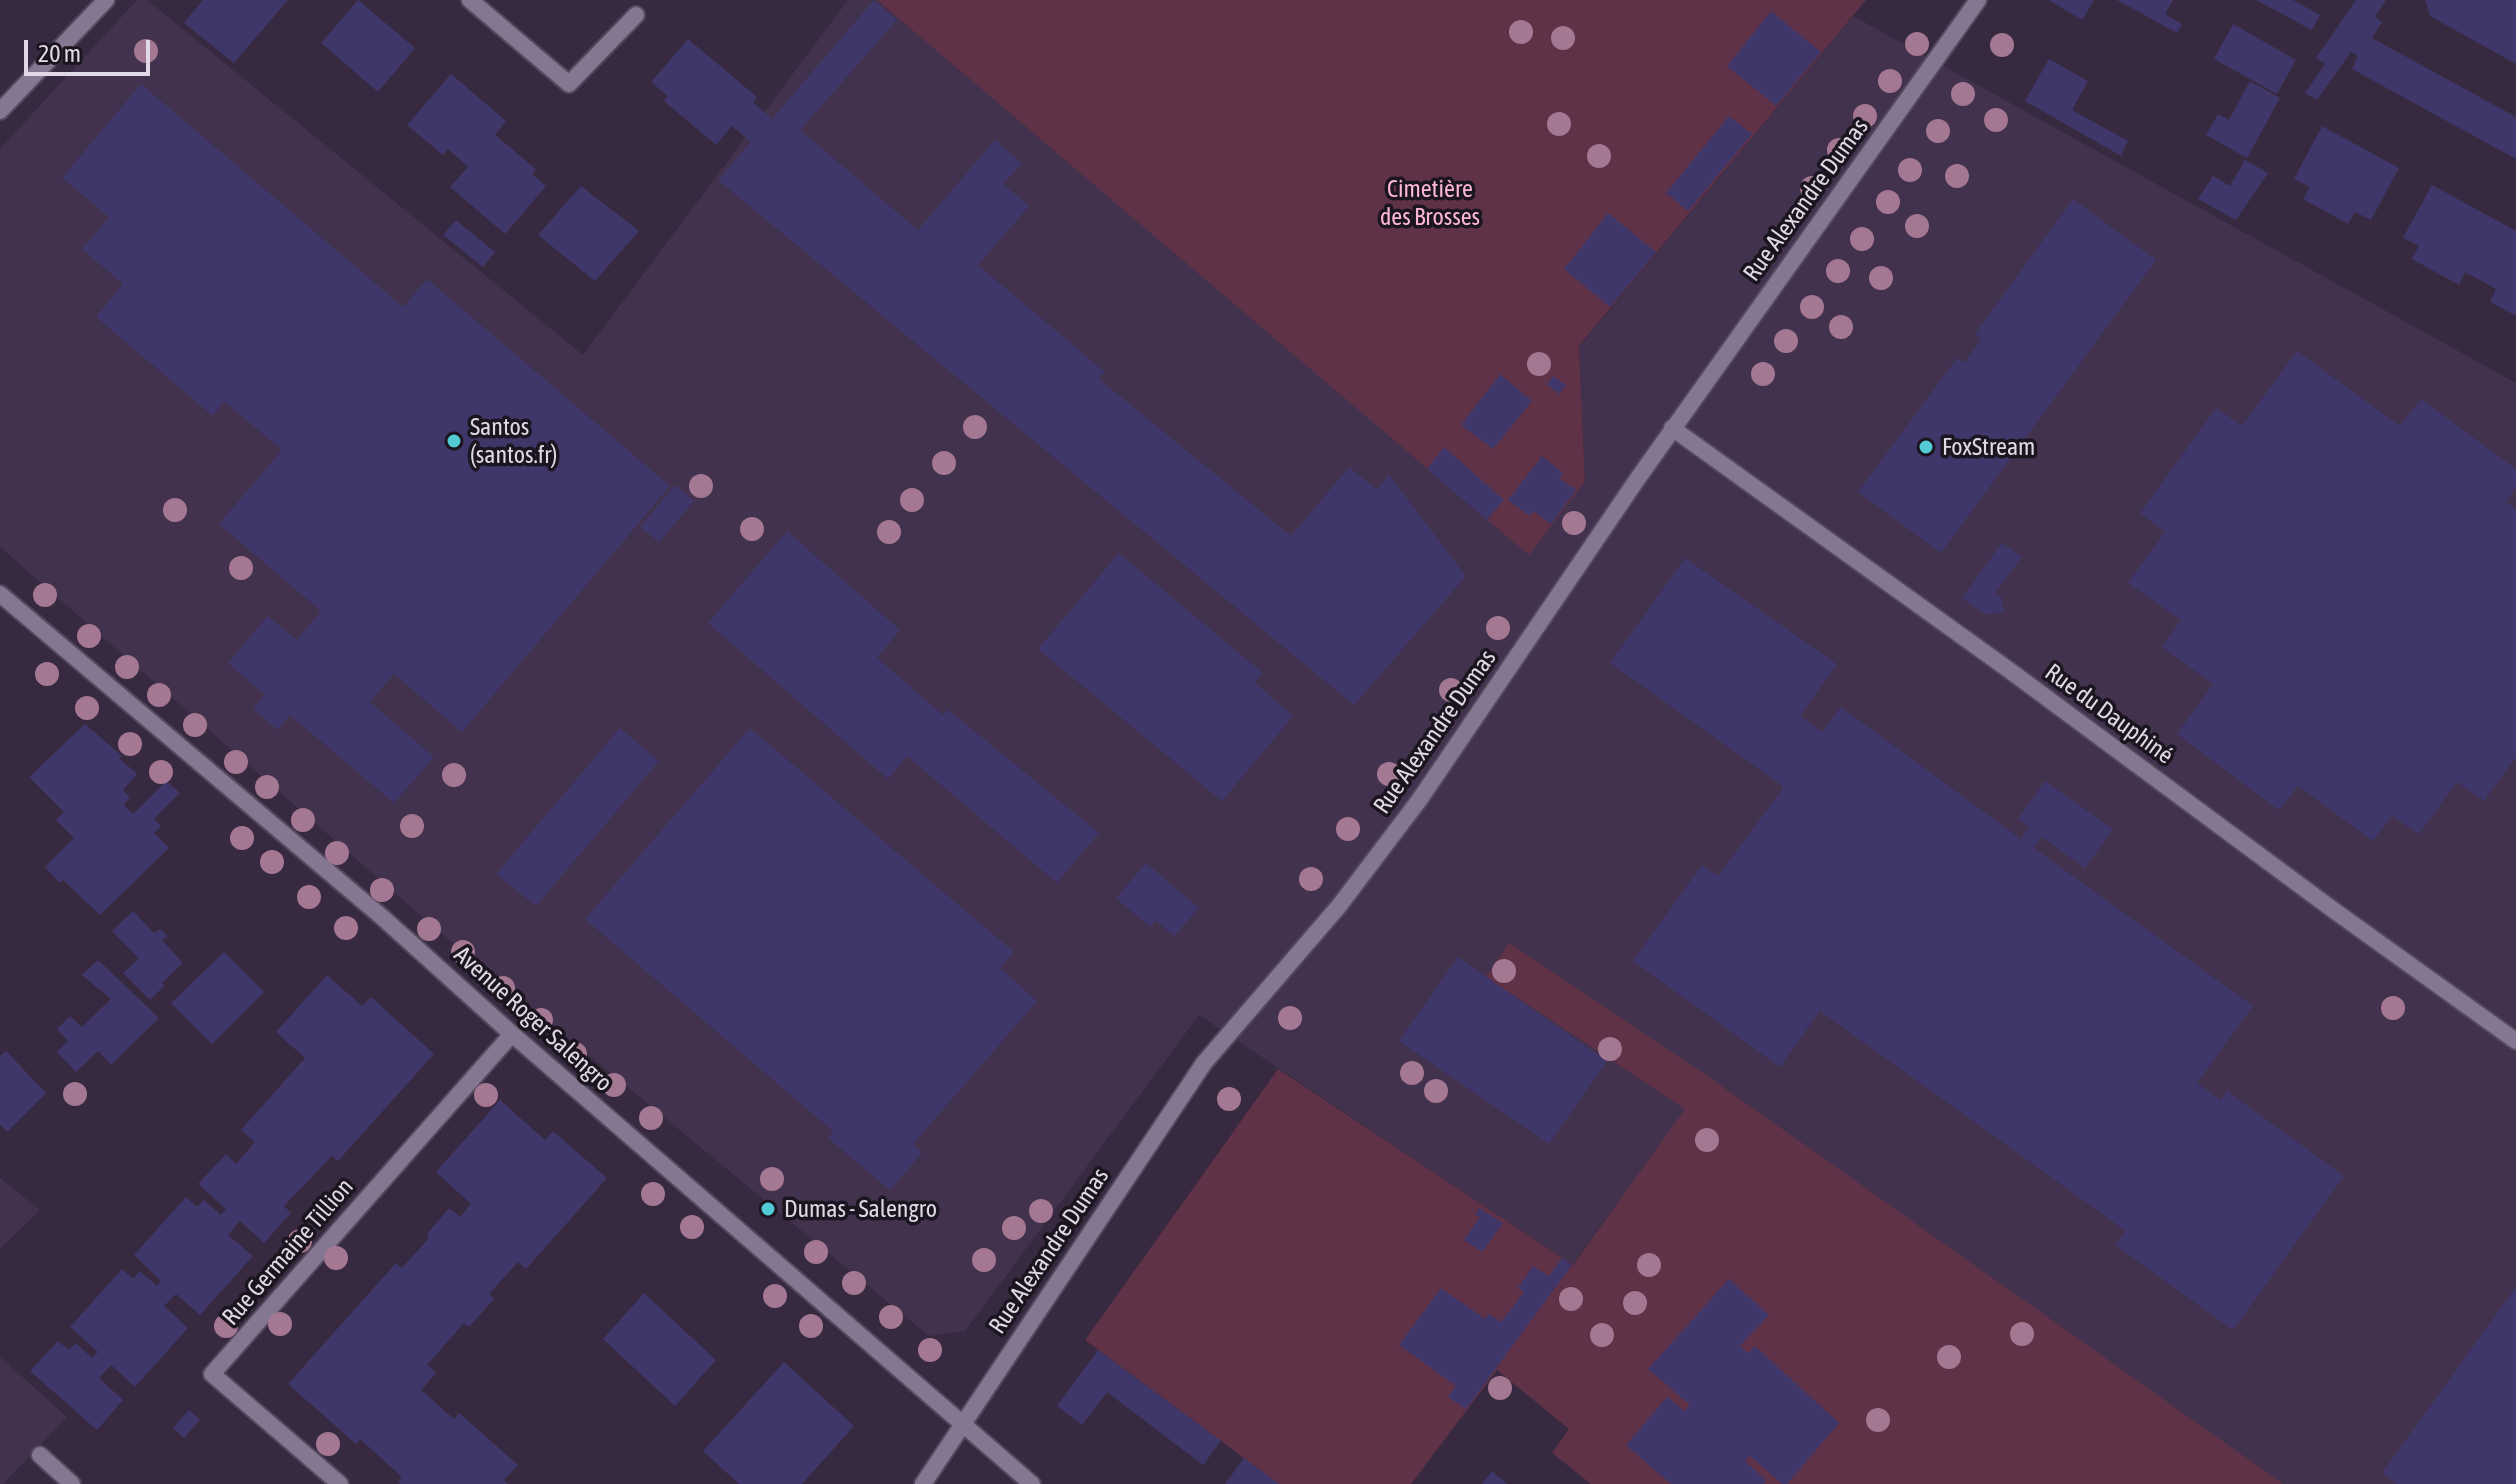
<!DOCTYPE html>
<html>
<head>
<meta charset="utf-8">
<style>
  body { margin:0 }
  #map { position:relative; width:2516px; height:1484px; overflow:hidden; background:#372a40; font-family:"Asap Condensed",sans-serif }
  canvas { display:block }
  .scale { position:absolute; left:24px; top:40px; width:126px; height:36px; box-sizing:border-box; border:4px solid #e0d8e6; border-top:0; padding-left:10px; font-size:24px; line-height:28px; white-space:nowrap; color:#e0d8e6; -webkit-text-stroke:6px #1b151f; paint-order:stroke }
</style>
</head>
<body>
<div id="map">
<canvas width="2516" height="1484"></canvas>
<div class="scale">20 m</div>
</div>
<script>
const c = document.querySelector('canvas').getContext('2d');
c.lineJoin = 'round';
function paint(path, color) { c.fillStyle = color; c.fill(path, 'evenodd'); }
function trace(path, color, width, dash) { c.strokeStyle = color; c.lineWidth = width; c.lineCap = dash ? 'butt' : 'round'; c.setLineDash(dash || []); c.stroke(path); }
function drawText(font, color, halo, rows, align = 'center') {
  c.font = font + ' "Asap Condensed",sans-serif'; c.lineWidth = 7; c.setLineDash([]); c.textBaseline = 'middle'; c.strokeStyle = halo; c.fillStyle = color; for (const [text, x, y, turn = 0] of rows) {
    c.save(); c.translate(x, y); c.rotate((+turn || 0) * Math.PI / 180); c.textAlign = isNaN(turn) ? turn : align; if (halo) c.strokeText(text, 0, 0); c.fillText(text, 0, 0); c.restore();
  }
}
paint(new Path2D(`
  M137,0H147L583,355L848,0H877L1529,554L1585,481L1579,347L1853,16L2516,383V1484H2281L1709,1078L1572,1265L1199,1015L965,1331L929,1336L435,928L0,547V149Z
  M0,1178L40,1210L0,1249Z
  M0,1357L67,1417L3,1484H0Z`), '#42324e');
paint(new Path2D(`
  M877,0H1866L1579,346L1585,481L1529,555Z
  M1509,943L1709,1077L2283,1484H1591L1552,1453L1569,1429L1497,1370L1411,1484H1279L1085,1340L1278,1069L1573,1265L1685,1109L1486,977Z`), '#5f3247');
paint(new Path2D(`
  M203,0H288L234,63L184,23Z
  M358,0L415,48L378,92L321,43Z
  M874,0L897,20L800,130L918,230L995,140L1022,163L1003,184L1029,206L978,265L1105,372L1099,379L1291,536L1349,467L1377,490L1389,475L1466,576L1354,705L718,180L751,142L732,126L716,145L664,101L668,96L651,82L688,39L757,97L753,102L772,119Z
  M2049,0H2094L2082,20Z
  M2117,0H2173L2165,14L2182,24L2177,33Z
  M2256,0H2293L2320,15L2312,30Z
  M2356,0H2386L2375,17L2382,22L2372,38L2516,117V159L2352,69L2358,56L2351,52L2317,100L2305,93L2325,64L2316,58Z
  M2425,0H2516V64L2430,16Z
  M1771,11L1821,52L1776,106L1727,66Z
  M2233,24L2296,60L2277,94L2214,59Z
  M2049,59L2088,81L2072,110L2128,141L2121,156L2025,101Z
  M451,74L506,121L495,135L536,169L532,174L546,186L505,234L450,187L468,167L448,149L443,155L407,125Z
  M2250,81L2280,98L2247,158L2206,135L2218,114L2229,120Z
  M141,84L403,307L427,279L670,486L462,732L394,674L370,702L434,757L394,803L290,715L278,730L253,709L265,695L228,663L268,616L297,640L321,611L219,524L282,450L224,401L213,416L96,317L123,284L82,249L109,217L62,178Z
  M1729,116L1752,134L1688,211L1666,193Z
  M2322,126L2399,168L2371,220L2355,212L2348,224L2303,199L2310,187L2294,179Z
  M2245,160L2268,173L2236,220L2198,199L2213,176L2230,186Z
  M2432,185L2516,231V316L2490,302L2496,289L2465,272L2459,285L2412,259L2419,246L2403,238Z
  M581,186L639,231L595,281L538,235Z
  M2073,199L2156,260L1941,553L1858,492L1957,358L1964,363L1981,339L1975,334Z
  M1608,213L1656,252L1610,307L1564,269Z
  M456,220L495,252L483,267L443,235Z
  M2297,351L2400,426L2421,399L2516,469V487L2506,502L2516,509V757L2484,801L2457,782L2419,834L2392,816L2373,841L2298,786L2279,810L2177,734L2213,684L2162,647L2181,620L2128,583L2165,532L2140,513L2216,408L2242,426Z
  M1500,374L1532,401L1493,449L1461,425Z
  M1553,376L1566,385L1559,394L1547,384Z
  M1444,447L1504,500L1487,520L1427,469Z
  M1542,456L1563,473L1559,478L1576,490L1551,524L1534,511L1529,516L1508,500Z
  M675,485L694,501L659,542L640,527Z
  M787,531L900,630L877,658L943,715L947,709L1099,833L1057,883L907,756L888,779L708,623Z
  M2002,543L2022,557L1995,593L2001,597L2005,611L1986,615L1962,598Z
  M1119,553L1263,673L1254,682L1293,716L1222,801L1038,649Z
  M1685,558L1837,664L1800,716L1822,732L1841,707L2021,839L2029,827L2018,819L2045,781L2113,829L2085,868L2042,837L2034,848L2253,1006L2197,1083L2220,1100L2227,1091L2344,1176L2233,1330L2115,1245L2126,1231L1820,1011L1780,1067L1633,961L1702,865L1718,876L1784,787L1610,663Z
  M85,724L122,756L119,758L137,774L123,790L130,797L124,805L133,814L166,781L180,793L154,819L161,826L154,833L169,848L100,915L63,880L60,883L45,867L74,838L56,820L64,812L29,777Z
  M620,728L659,761L536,906L496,874Z
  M750,728L1014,952L1000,968L1037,1001L913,1144L922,1153L890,1190L828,1138L834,1132L585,919Z
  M1146,863L1199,908L1174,936L1155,920L1150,927L1116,898Z
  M133,911L154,933L160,929L168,936L162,940L183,963L162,983L164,986L150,1000L123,973L139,959L112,931Z
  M224,952L264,992L212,1044L171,1003Z
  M1458,957L1607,1061L1549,1144L1399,1041Z
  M98,960L159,1018L111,1065L98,1051L76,1072L57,1052L68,1041L57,1029L70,1016L82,1027L111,999L82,975Z
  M327,975L362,1006L371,997L434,1054L338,1161L332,1156L284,1206L291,1213L264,1243L240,1221L228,1235L253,1256L200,1315L176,1294L164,1306L188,1328L135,1387L111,1365L99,1378L123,1400L97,1430L30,1371L58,1341L69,1350L76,1343L92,1358L98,1352L70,1327L122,1269L133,1279L140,1271L157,1286L161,1281L134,1255L186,1197L197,1207L204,1200L221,1215L226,1209L198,1184L226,1154L236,1164L255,1142L241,1130L305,1058L276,1032Z
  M6,1051L46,1093L7,1132L0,1124V1056Z
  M500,1100L545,1140L553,1131L607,1178L526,1269L518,1262L489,1294L494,1299L469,1327L464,1323L427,1365L436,1373L421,1390L454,1419L459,1413L518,1465L504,1480L508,1484H401L398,1482L402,1477L360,1439L356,1444L288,1384L396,1263L402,1268L429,1238L427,1234L449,1208L460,1217L471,1204L436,1172Z
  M1479,1208L1503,1223L1482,1252L1464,1240L1480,1217L1475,1215Z
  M1562,1258L1572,1265L1466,1409L1448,1397L1456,1386L1399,1345L1441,1288L1485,1319L1489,1314L1501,1322L1524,1292L1518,1288L1533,1266L1549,1276Z
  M1729,1279L1769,1315L1740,1346L1748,1353L1755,1346L1839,1423L1787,1484H1782L1750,1456L1745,1461L1766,1480L1763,1484H1671L1626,1445L1667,1397L1684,1411L1690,1405L1648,1369Z
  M2516,1287V1484H2397L2382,1473Z
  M644,1293L716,1360L675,1406L603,1339Z
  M1098,1350L1221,1441L1203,1465L1107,1392L1082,1425L1057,1406Z
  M784,1362L854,1426L802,1484H739L703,1451Z
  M189,1410L200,1420L184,1438L173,1428Z
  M1244,1458L1279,1484H1225Z
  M1492,1471L1507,1484H1482Z`), '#3f3769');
const minor = new Path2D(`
  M470,0L569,84L636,15
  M0,111L106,0
  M1672,428L2009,670L2332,909L2516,1041
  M40,1455L72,1484
  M340,1484L212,1374L512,1034
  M923,1484L1204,1063L1339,906L1420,799L1636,481L1978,0`);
const tertiary = new Path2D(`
  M0,594L382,917L512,1034L1032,1484`);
trace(minor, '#54495c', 20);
trace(tertiary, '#54495c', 20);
trace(minor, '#857791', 16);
trace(tertiary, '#857791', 16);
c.fillStyle = '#a47892';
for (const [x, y] of [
  [1521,32],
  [1563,38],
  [1917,44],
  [2002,45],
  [146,51],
  [1890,81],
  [1963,94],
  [1865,116],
  [1996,120],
  [1559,124],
  [1938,131],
  [1839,150],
  [1599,156],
  [1910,170],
  [1957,176],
  [1812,188],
  [1888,202],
  [1917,226],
  [1862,239],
  [1838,271],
  [1881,278],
  [1812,307],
  [1841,327],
  [1786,341],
  [1539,364],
  [1763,374],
  [975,427],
  [944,463],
  [701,486],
  [912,500],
  [175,510],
  [1574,523],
  [752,529],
  [889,532],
  [241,568],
  [45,595],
  [1498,628],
  [89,636],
  [127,667],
  [47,674],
  [1451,690],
  [159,695],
  [87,708],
  [195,725],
  [130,744],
  [236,762],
  [161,772],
  [1389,774],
  [454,775],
  [267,787],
  [303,820],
  [412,826],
  [1348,829],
  [242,838],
  [337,853],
  [272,862],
  [1311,879],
  [382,890],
  [309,897],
  [346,928],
  [429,929],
  [463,952],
  [1504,971],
  [503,988],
  [2393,1008],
  [1290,1018],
  [541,1020],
  [1610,1049],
  [575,1054],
  [1412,1073],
  [614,1085],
  [1436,1091],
  [75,1094],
  [486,1095],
  [1229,1099],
  [651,1118],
  [1707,1140],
  [772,1179],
  [653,1194],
  [1041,1211],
  [692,1227],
  [1014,1228],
  [300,1241],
  [816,1252],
  [336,1258],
  [984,1260],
  [1649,1265],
  [854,1283],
  [775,1296],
  [1571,1299],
  [1635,1303],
  [891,1317],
  [280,1324],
  [226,1326],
  [811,1326],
  [2022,1334],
  [1602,1335],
  [930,1350],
  [1949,1357],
  [1500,1388],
  [1878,1420],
  [328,1444]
]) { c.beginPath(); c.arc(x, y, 12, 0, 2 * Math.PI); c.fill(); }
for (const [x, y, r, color] of [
  [454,441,8,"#52cbd7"],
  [1926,447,8,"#52cbd7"],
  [768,1209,8,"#52cbd7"]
]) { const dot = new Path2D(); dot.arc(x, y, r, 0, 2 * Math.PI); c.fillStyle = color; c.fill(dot); trace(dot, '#1b151f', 3); }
drawText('24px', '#feb7d5', '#1b151f', [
  ["Cimetière",1430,189],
  ["des Brosses",1430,217]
]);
drawText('24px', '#e0d8e6', '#1b151f', [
  ["Rue Alexandre Dumas",1806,200,-54],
  ["Rue du Dauphiné",2109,714,36],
  ["Rue Alexandre Dumas",1435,732,-55],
  ["Avenue Roger Salengro",533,1019,42],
  ["Rue Alexandre Dumas",1049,1251,-56],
  ["Rue Germaine Tillion",288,1252,-49]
]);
drawText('24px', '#e0d8e6', '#1b151f', [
  ["Santos",470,427],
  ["(santos.fr)",470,455],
  ["FoxStream",1942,447],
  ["Dumas - Salengro",784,1209]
], 'left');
</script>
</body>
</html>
